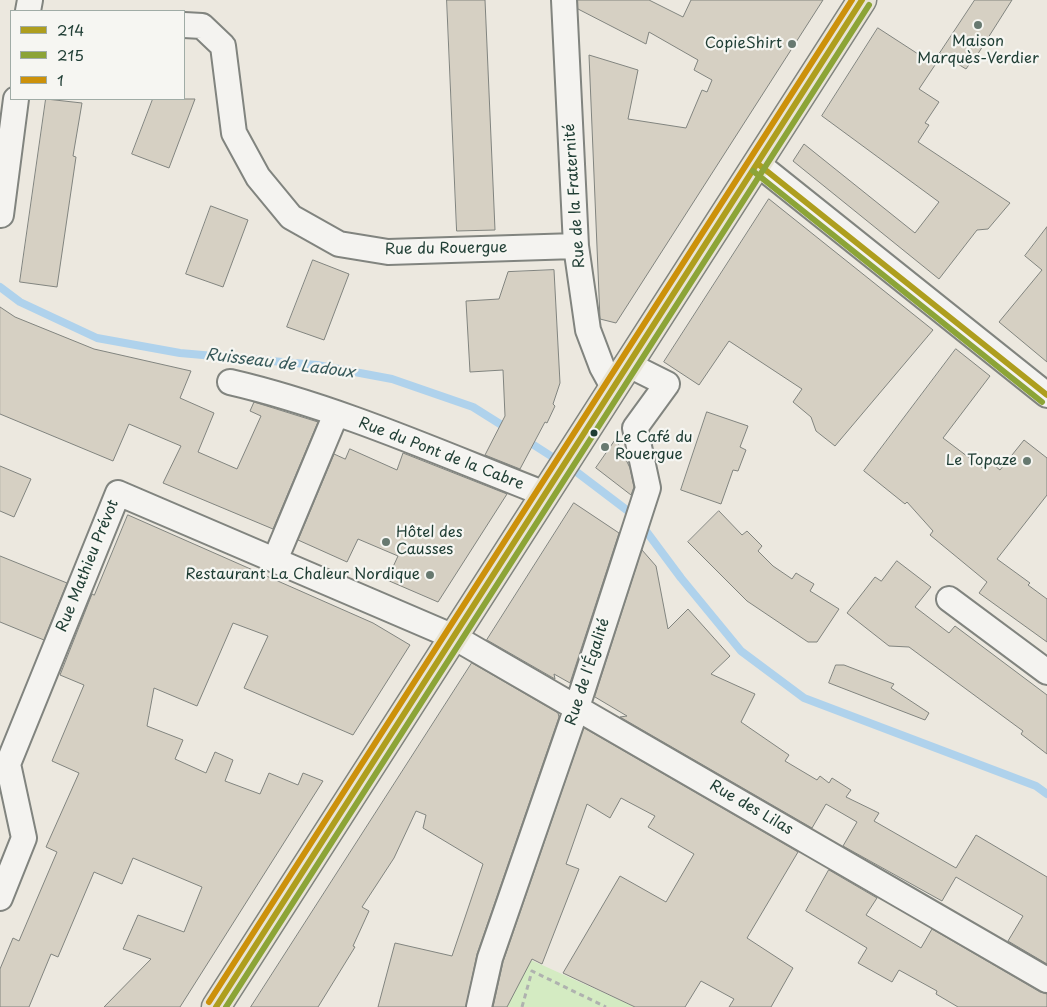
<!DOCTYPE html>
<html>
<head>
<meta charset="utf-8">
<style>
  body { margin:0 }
  #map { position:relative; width:1047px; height:1007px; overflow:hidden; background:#ece8df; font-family:"Playpen Sans",sans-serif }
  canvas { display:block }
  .legend { position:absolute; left:10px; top:10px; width:175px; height:90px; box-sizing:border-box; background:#f6f6f2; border:1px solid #a0aca6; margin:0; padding:6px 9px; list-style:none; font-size:15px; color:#1f3d34 }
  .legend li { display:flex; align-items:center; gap:10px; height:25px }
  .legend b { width:25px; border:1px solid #a0aca6 }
</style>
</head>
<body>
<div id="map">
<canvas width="1047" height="1007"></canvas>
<ul class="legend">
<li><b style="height:6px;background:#ae9e1e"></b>214</li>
<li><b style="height:6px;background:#8ca437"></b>215</li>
<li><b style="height:6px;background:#cc910a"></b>1</li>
</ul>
</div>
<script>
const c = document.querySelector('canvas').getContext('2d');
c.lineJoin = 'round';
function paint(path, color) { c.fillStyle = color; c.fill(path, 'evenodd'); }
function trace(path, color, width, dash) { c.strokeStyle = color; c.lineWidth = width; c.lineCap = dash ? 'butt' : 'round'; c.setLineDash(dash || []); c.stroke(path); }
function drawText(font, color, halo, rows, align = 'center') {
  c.font = font + ' "Playpen Sans",sans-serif'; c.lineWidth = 4.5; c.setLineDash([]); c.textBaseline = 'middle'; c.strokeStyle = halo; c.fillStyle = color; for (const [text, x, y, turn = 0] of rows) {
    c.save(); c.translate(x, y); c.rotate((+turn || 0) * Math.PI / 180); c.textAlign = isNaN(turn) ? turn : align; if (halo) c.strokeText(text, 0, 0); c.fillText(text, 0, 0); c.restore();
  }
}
paint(new Path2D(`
  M500,946L635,1007H488Z`), '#d4ebc2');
trace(new Path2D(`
  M0,287L20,302L97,338L180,353L317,365L392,379L473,407L508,429
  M526,440L554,458
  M574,470L628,511
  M646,531L681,578L741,651L804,698L1036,786L1047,794`), '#afd2ec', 8);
const building = new Path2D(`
  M447,0H485L495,230L457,231Z
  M578,0H649L683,17L691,0H823L616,323L600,319L589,55L638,70L628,119L686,128L702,90L707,92L712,80L694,70L698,60L649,32L646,44L578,9Z
  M975,0H1012L974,60L973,59L966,69L940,53Z
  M878,28L935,65L919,89L939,102L925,123L929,125L918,142L1010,203L988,229L977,230L939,279L793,161L804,144L915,233L939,202L822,116Z
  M46,99L82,103L73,156L76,157L57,287L20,282Z
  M153,99H195L169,168L132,154Z
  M769,199L933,330L835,446L816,431L811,417L793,402L802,389L729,341L699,385L664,362Z
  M211,206L248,220L223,287L186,274Z
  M1047,227V362L999,322L1042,270L1025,256Z
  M313,260L349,274L324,340L287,327Z
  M554,270L560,383L553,404L555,406L547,423L545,422L520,469L485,455L505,416L503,370L470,372L466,301L499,299L508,272Z
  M0,307L15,317L94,349L191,371L180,398L214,413L198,452L237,469L261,416L250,411L254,402L318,422L273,529L163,483L181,446L129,424L113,461L0,414Z
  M956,349L990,376L943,438L984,469L990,462L1000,470L1024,440L1047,458V495L997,559L1030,583L1028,585L1047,599V642L979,593L987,582L930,535L933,531L907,502L905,504L864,471Z
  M707,412L748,426L740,447L746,450L738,471L733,470L721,504L681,490Z
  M616,439L630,468L634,487L631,495L596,468Z
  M350,449L397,470L403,453L507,494L438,602L387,580L398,556L358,539L347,562L298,540L334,454L345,459Z
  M0,466L31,479L14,517L0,511Z
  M574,503L619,533L570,683L554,674L555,679L487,640Z
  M719,511L742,535L747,531L762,546L758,551L773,566L792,579L796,573L804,578L814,584L810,591L839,609L817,642H808L747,601L688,542Z
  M128,515L373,623L410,645L353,735L244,688L268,636L233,623L197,706L154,688L147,726L183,740L175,759L206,773L215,752L233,760L225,781L260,794L269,773L298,785L303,773L323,781L180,1007H104L151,959L123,949L138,915L184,932L202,887L133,858L122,884L94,872L58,957L51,954L29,1007H0V969L13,938L19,941L57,852L46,847L79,773L52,761L84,685L60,675L92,594L94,595Z
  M642,550L656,566L668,629L688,609L730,656L711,674L755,694L741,722L789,755L785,761L817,780L820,776L829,783L832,778L851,790L846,797L879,813L874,821L956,868L976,835L1047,877V964L1008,941L1023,916L956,877L942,901L843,846L857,822L826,804L812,828L620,717L627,716L595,697Z
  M0,556L67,583L44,640L0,622Z
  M897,561L931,587L915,607L949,633L955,626L1047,695V754L1021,734L1023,731L909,647L889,646L847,613L875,577L881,581Z
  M472,663L558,713L559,717L477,954L466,1007H378L395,943L452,956L483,864L423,828L426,815L416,811L394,858L362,907L369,911L353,946L355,947L318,1007H251Z
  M836,665H844L894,684L891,688L929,713L925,720L829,683Z
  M584,728L798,852L747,938L793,968L771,1007H729L734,999L701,981L685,1007H635L563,973L620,876L666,902L694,854L648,827L655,816L621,798L610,818L587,804L566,864L579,869L542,964L532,959L507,1007H493L503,962Z
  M829,870L877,898L866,915L921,948L932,929L1040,992L1047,994V1007H958L936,994L937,991L899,970L892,982L858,963L867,948L806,911Z`);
paint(building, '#d6d0c3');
trace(building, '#81847f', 1);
const minor = new Path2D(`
  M564,0L576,246L588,330L602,367L613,387
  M28,11L30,0
  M184,25L202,26L223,46L234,133L258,177L291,217L339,244L388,252L576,246
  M758,164L1047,395
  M1,215L16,99
  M230,382C338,407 442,454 545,494
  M275,560L336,414
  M949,599L1047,672
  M0,898L24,838L8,764L118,493L454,637L1047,980
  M479,1007L490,958L577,707L648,488L635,428L667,384L627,364`);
const major = new Path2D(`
  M216,1007L862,0`);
trace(minor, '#81847f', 28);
trace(major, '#81847f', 31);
trace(new Path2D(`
  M522,1007L532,971L606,1007`), '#afb2af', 3, [5, 4]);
trace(minor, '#f4f3f0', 24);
trace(major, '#e8e4d6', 28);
trace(new Path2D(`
  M758,164L1047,395
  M216,1007L862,0`), '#ae9e1e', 6);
trace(new Path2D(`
  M753,171L1042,402
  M226,1007L869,5`), '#8ca437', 6);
trace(new Path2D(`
  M209,1002L852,0`), '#cc910a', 6);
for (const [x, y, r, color] of [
  [978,25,5,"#677970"],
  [792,44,5,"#677970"],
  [594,433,4.5,"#1f3d34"],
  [605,447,5,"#677970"],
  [1027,461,5,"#677970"],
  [386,542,5,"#677970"],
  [430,575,5,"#677970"]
]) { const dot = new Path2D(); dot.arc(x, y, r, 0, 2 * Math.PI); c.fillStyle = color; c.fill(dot); trace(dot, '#f6f6f2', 2); }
drawText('15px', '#1f3d34', '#f6f6f2', [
  ["Maison",978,42,"center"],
  ["Marquès-Verdier",978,59,"center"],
  ["CopieShirt",782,44],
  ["Le Café du",615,438,"left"],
  ["Rouergue",615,455,"left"],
  ["Le Topaze",1017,461],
  ["Hôtel des",396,533,"left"],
  ["Causses",396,550,"left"],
  ["Restaurant La Chaleur Nordique",420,575]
], 'right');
drawText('15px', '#1f3d34', '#f6f6f2', [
  ["Rue de la Fraternité",575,196,-94],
  ["Rue du Rouergue",446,249,-1],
  ["Rue du Pont de la Cabre",441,454,21],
  ["Rue Mathieu Prévot",88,566,-68],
  ["Rue de l'Égalité",588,672,-72],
  ["Rue des Lilas",751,808,30]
]);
drawText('italic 16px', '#37595a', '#f6f6f2', [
  ["Ruisseau de Ladoux",280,364,7]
]);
</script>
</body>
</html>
